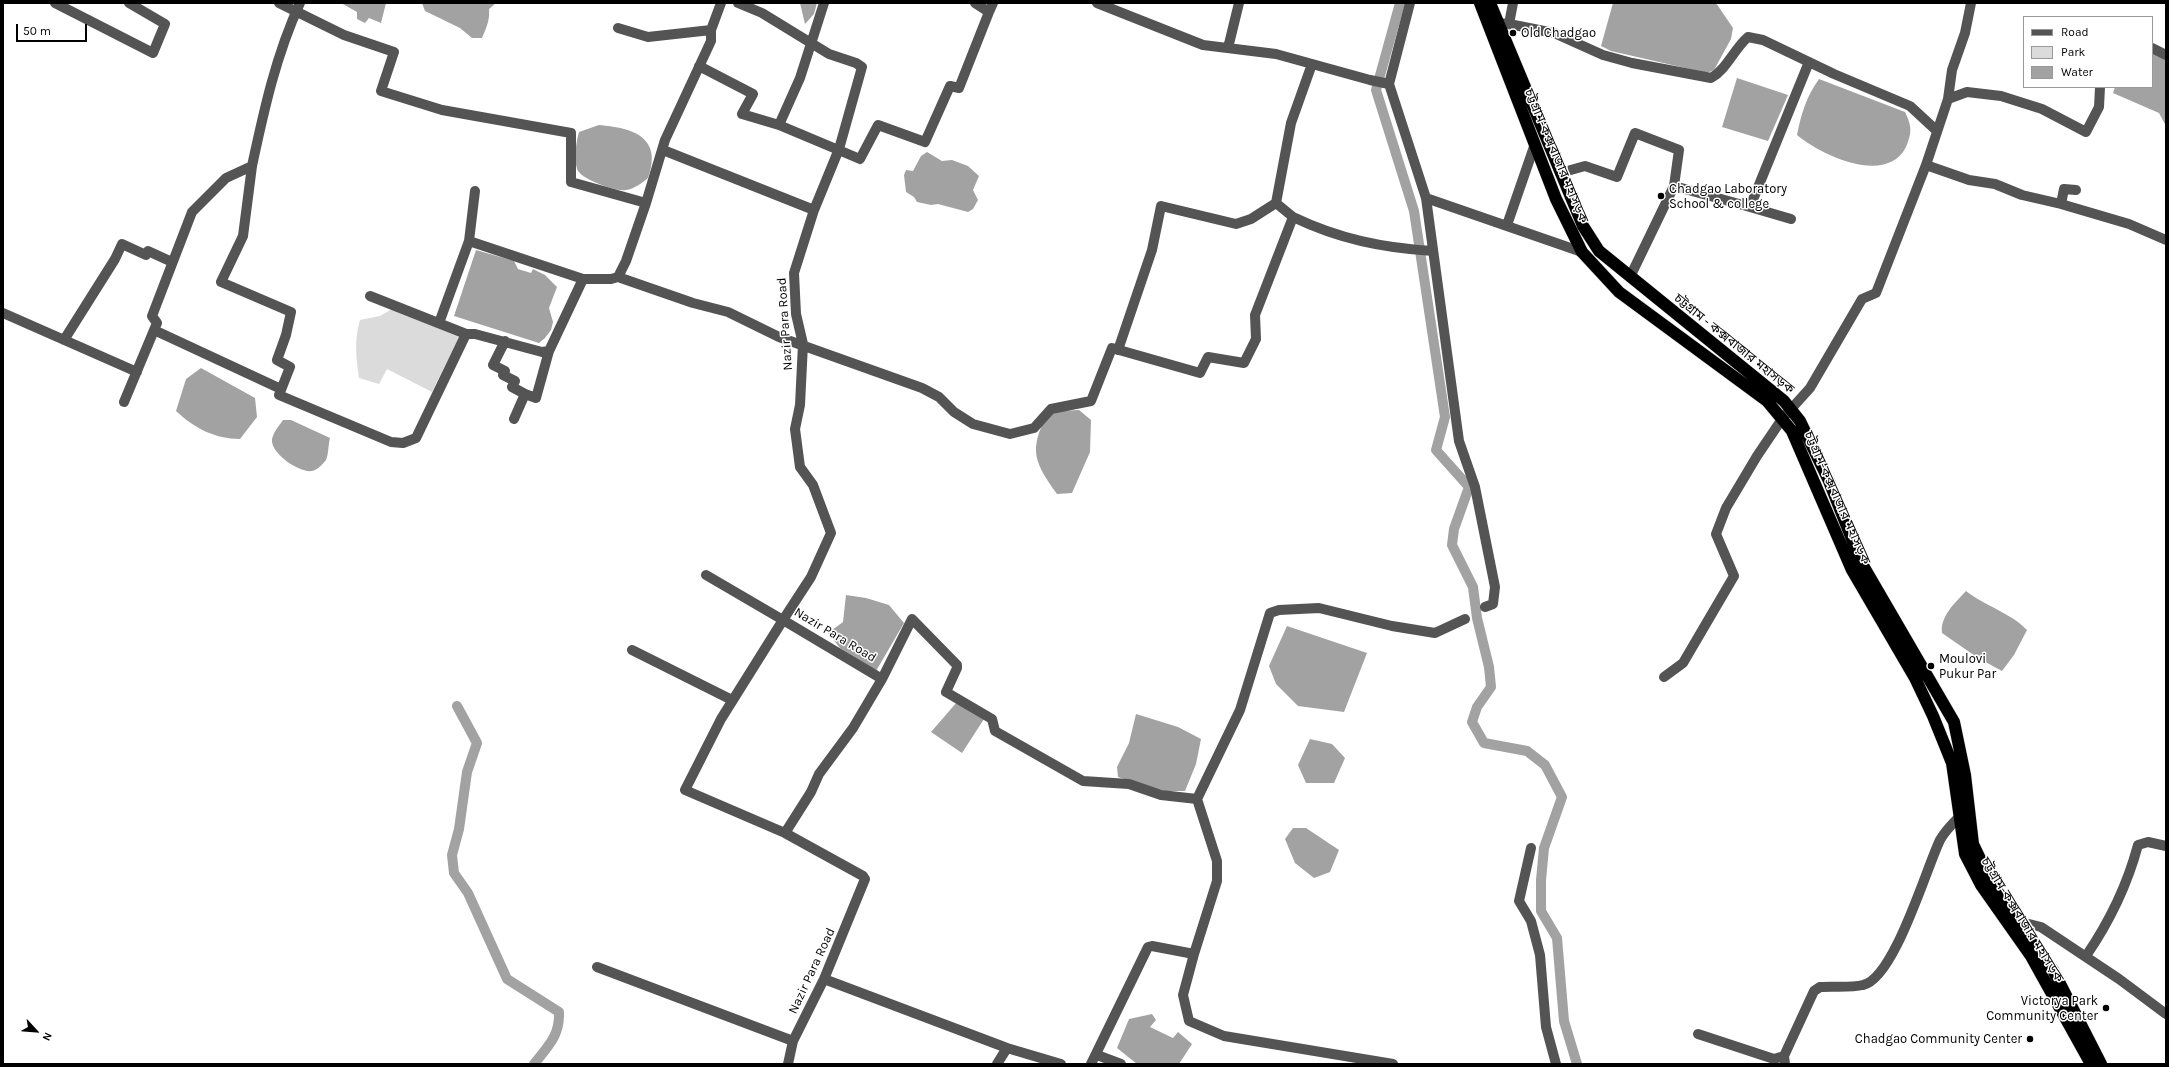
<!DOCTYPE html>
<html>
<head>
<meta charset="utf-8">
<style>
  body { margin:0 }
  #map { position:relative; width:2169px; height:1067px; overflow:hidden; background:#fff; font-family:Karla,sans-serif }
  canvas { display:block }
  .frame { position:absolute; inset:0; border:4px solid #000; pointer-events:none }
  .legend { position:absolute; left:2023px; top:16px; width:130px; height:72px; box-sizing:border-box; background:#fff; border:1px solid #999; margin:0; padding:5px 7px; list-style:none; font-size:12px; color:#000 }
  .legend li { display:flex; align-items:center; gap:8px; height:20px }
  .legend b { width:20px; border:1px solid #999 }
  .north { position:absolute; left:16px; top:1011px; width:40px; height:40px; -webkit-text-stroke:3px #fff; paint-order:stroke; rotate:116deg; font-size:11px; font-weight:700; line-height:16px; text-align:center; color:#000 }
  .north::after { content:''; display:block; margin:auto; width:14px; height:18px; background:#000; clip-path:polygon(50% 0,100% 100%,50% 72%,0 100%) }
  .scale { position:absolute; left:16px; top:24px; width:71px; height:18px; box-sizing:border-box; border:2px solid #000; border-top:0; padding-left:5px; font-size:12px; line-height:14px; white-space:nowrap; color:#000; -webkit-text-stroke:3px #fff; paint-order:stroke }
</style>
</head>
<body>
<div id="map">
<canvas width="2169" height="1067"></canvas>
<div class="frame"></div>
<ul class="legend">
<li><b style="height:5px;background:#545454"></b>Road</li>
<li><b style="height:11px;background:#dbdbdb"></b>Park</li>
<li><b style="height:11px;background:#a2a2a2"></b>Water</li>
</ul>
<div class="north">N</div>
<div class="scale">50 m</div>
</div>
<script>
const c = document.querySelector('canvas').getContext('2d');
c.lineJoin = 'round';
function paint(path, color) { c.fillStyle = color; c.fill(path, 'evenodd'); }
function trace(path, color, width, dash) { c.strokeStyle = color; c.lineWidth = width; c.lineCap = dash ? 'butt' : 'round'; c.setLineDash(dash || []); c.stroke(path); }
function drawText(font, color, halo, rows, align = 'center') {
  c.font = font + ' Karla,"Noto Sans Bengali",sans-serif'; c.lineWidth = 3; c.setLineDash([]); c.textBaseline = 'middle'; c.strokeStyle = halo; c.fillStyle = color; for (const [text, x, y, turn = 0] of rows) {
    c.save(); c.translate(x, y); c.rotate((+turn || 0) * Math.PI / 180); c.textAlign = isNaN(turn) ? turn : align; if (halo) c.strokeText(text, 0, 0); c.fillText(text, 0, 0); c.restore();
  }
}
paint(new Path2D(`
  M392,309L459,337L432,392L387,369L379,384L359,378C356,357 354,340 360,320L380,316Z`), '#dbdbdb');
paint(new Path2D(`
  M341,3H386L381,23L369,18L365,23L357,19V12Z
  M422,3H496L489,9C490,20 486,29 482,38H472L460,28L425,11Z
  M800,3H817L814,14L805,24Z
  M1613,3H1716L1733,28L1731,39L1714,70L1707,73L1611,51L1601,46Z
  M2152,53L2166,58V126L2159,113L2113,93L2115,87H2152Z
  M1737,78L1788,95L1768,141L1722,127Z
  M1819,79L1905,112C1912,126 1912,133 1906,147C1886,186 1821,155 1797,135C1801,115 1806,97 1819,79Z
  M599,125C633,128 663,137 648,178C642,183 634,189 626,190C616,192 580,179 577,169C574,158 576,142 579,132Z
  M927,152L942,161L952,160L968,166L979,176L973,190L978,200L973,209L968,212L938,204L931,205L917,202L914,197L906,192L904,175L906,170L913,171L921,156Z
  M476,250L514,261L518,269L531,273L533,269L545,275L557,287L549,308L553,322L551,330L545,338L539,343L454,316Z
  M201,368L255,398L257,417L240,439C215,439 194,428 176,411L186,379Z
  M1079,410L1091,420L1090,452L1072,493L1057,494C1035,463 1028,451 1047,415L1062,411Z
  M283,420H291L330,438C328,445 329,453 326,460C323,464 317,470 312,471C299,473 270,453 272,439C274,431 279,426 283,420Z
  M1966,591C1985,606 2011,613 2027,630L2014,655L2002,671L1978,658L1942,633C1940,616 1955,603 1966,591Z
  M846,595L866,598L889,605L904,623L876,671L840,648L828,633L843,622Z
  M1287,626L1367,653L1344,712L1298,706L1276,684L1269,666Z
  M957,702L984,719L962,753L931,732Z
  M1136,714L1178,727L1201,739L1196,764L1185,791H1165L1118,777L1117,767L1129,743Z
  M1310,739L1332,744L1345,758L1334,783H1306L1298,765Z
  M1293,828H1306L1339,850L1330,872L1314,878L1295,863L1285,839Z
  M1152,1014L1156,1020L1150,1027L1173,1038L1178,1032L1192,1044L1179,1064H1137L1117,1048L1129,1019Z`), '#a2a2a2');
trace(new Path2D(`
  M1400,3L1376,90L1414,211L1445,417L1436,450L1469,487L1454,529L1452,545L1473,587L1477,618L1489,667L1491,687L1477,707L1472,722L1484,743L1527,751L1545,765L1562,797L1544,848L1541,880V911L1557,938L1564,1021L1577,1064
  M457,706L477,743L467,772L459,829L452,855L454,873L468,893L507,979L559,1012C560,1036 548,1046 534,1064`), '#a2a2a2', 10);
const highway = new Path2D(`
  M1480,3L1556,199L1582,252L1619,292L1767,401L1792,431L1852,570L1915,678L1933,716L1952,763L1965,854L1981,885L2031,956L2091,1064
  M1490,3L1583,226L1599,251L1784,401L1800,421L1829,481L1861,562L1954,722L1965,775L1973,844L1997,894L2053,970L2101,1064`);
trace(highway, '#dbdbdb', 13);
trace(new Path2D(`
  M55,3L153,53L165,24L129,3
  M279,3L344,35L394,52L381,91L442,110L571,133V182L646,203
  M738,3L762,13L829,54L856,63L862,67L839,149L814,210L794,273L796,314L803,344L800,405L795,429L800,467L813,485L831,533L811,577L783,620L882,679L853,728L819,774L811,792L785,833
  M824,3L800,78L779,125L860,159L878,125L925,142L950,86L959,88L989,12
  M975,3L989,12L993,3
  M1097,3L1203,45L1276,54L1370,80L1389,84
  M1410,3L1389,84L1426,198L1459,441L1475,487L1495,587L1493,604L1485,607
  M1498,23L1509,24L1554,33L1603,55L1632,63L1711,78C1727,69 1734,49 1748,37L1763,40L1834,74L1910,106L1937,131
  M1509,24L1513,3
  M618,28L648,37L711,30
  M1228,48L1239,3
  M2152,48L2166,55
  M699,66L753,94L742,114L779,125
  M1948,99L1967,92L2001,96L2042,109L2086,132L2099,107L2100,87
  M663,150L814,210
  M1926,165L1969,180L1995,184L2022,195L2061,204L2064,189L2076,190
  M252,166L243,236L221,282L291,312L286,335L277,360L290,367L279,395L391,442L403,443L416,438L466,334H475L542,352L549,351L583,279H611L618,277L626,261L646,203L665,140L711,41V30L721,3
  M1560,173L1585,166L1617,177L1635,133L1679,150L1674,186
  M1426,198L1582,252
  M2061,204L2129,224L2166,240
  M1750,207L1791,219
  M1293,217C1339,239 1383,248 1433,251
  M1507,225L1535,144
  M469,241L475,191
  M618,277L693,303L728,312L779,337L922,388L939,397L954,412L973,424L1010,434L1034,428L1051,409L1091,401L1112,348L1200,373L1208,357L1244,363L1256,339L1255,315L1293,217L1276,203L1291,123L1312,64
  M1630,277L1674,186L1750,207L1809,62
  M370,296L466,334
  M3,313L137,372
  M439,323L469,241L583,279
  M154,330L281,389
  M64,340L115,259L122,244L146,255L148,251L172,262
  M505,341L493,365L505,371L503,375L515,381L512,387L525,394L514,419
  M1118,350L1152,250L1161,206L1236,224L1251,219L1276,203
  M525,394L536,398L549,351
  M124,402L157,323L152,316L192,212L226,178L252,166C264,110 276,55 300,3
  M706,575L783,620L721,719L685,790L785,833L863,876L865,879L824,979L793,1041L788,1064
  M632,650L732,700
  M1664,677L1683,663L1734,576L1716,534L1726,508L1757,456L1782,419L1810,388L1862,299L1876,293L1926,165L1948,99L1952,70L1965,33L1971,3
  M882,679L912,619L957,665V668L946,692L992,719L995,731L1083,781L1129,784L1161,795L1197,799
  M1531,848L1519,901L1531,921L1540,955L1546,1027L1556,1064
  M2013,920L2041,927L2119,979L2166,1014
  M1194,954L1183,995L1189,1021L1224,1036L1393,1064
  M2086,956C2110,921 2127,886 2138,845L2148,842L2166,846
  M597,967L793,1041
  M824,979L1007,1048L1061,1064
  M1698,1034L1774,1059L1784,1056
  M1097,1055L1121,1064
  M997,1064L1007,1048
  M1091,1064L1148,947L1152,946L1194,954L1217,881V861L1197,799L1240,710L1270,613L1279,610L1319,608L1392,626L1435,633L1465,619
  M1785,1064L1784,1056L1814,991L1820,987C1833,986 1850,988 1863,985C1894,979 1926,869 1940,840C1945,831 1952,824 1959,817`), '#545454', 10);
trace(highway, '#000', 12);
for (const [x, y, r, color] of [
  [1513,33,4,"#000"],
  [1661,196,4,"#000"],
  [1931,666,4,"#000"],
  [2106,1008,4,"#000"],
  [2030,1039,4,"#000"]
]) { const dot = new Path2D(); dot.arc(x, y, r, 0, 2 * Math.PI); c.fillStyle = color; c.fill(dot); trace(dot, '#fff', 1.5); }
drawText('13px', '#000', '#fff', [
  ["Old Chadgao",1521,33],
  ["Chadgao Laboratory",1669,189],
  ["School & college",1669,204],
  ["Moulovi",1939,659],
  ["Pukur Par",1939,674],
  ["Victorya Park",2098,1001,"right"],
  ["Community Center",2098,1016,"right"],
  ["Chadgao Community Center",2022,1039,"right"]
], 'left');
drawText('13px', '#000', '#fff', [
  ["চট্টগ্রাম-কক্সবাজার মহাসড়ক",1556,156,67],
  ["Nazir Para Road",785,324,-94],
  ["চট্টগ্রাম - কক্সবাজার মহাসড়ক",1734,344,39],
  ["চট্টগ্রাম-কক্সবাজার মহাসড়ক",1837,498,66],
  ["Nazir Para Road",835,635,31],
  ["চট্টগ্রাম-কক্সবাজার মহাসড়ক",2022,920,58],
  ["Nazir Para Road",812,971,-65]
]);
</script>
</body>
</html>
